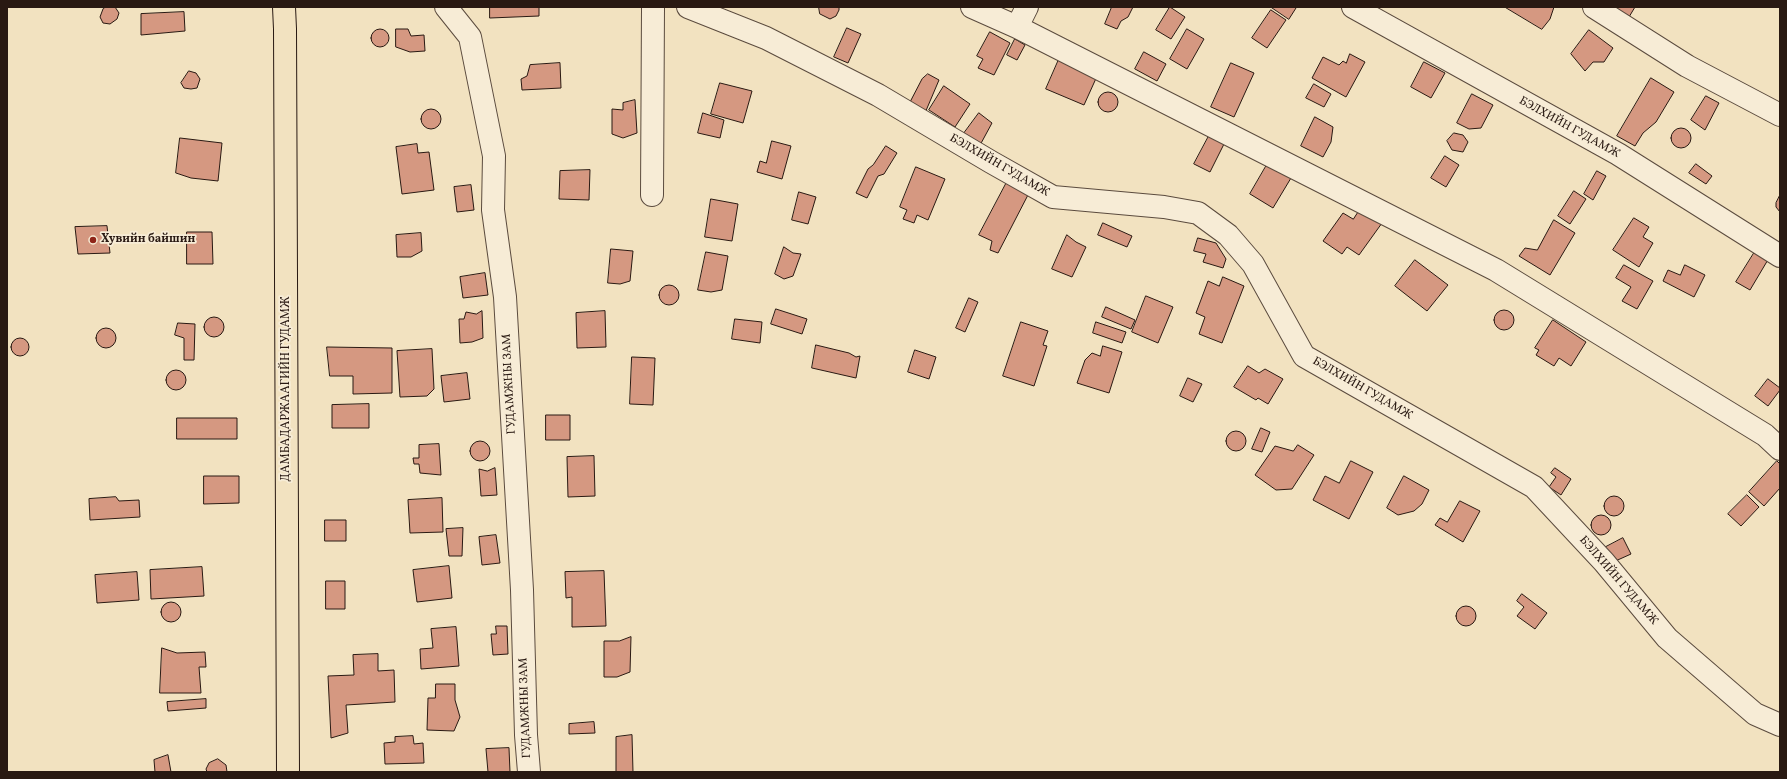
<!DOCTYPE html>
<html>
<head>
<meta charset="utf-8">
<style>
  body { margin:0 }
  #map { position:relative; width:1787px; height:779px; overflow:hidden; background:#f2e2c0; font-family:Vollkorn,serif }
  canvas { display:block }
  .frame { position:absolute; inset:0; border:8px solid #291912; pointer-events:none }
</style>
</head>
<body>
<div id="map">
<canvas width="1787" height="779"></canvas>
<div class="frame"></div>
</div>
<script>
const c = document.querySelector('canvas').getContext('2d');
c.lineJoin = 'round';
function paint(path, color) { c.fillStyle = color; c.fill(path, 'evenodd'); }
function trace(path, color, width, dash) { c.strokeStyle = color; c.lineWidth = width; c.lineCap = dash ? 'butt' : 'round'; c.setLineDash(dash || []); c.stroke(path); }
function drawText(font, color, halo, rows, align = 'center') {
  c.font = font + ' Vollkorn,serif'; c.lineWidth = 3.5; c.setLineDash([]); c.textBaseline = 'middle'; c.strokeStyle = halo; c.fillStyle = color; for (const [text, x, y, turn = 0] of rows) {
    c.save(); c.translate(x, y); c.rotate((+turn || 0) * Math.PI / 180); c.textAlign = isNaN(turn) ? turn : align; if (halo) c.strokeText(text, 0, 0); c.fillText(text, 0, 0); c.restore();
  }
}
const building = new Path2D(`
  M106,7H115L119,13L117,19L110,24L103,23L100,17L103,9Z
  M490,7H539V16L490,18Z
  M819,7H839V10L836,16L830,19L820,14Z
  M1112,7H1133L1128,17L1121,21L1117,29L1105,24Z
  M1170,7L1185,17L1171,39L1156,30Z
  M1271,7H1294L1296,8L1289,19Z
  M1505,7H1554L1550,19L1542,29Z
  M1614,7H1635L1629,17Z
  M1271,10L1286,20L1267,48L1252,38Z
  M184,12L185,31L141,35V14Z
  M847,28L861,34L848,63L834,57Z
  M371 38a9 9 0 1 1 18 0a9 9 0 1 1-18 0Z
  M396,29H408L411,36L424,35L425,51L410,52L396,47Z
  M1187,29L1204,39L1187,69L1170,59Z
  M1589,30L1613,48L1604,62H1593L1585,71L1571,54Z
  M990,32L1010,43L994,75L978,68L983,59L977,56Z
  M1015,39L1025,45L1017,60L1007,55Z
  M1144,52L1166,64L1157,81L1135,69Z
  M1350,54L1365,62L1346,97L1312,78L1323,57L1339,65L1343,61L1346,63Z
  M1060,57L1098,74L1084,105L1046,89Z
  M1424,62L1445,73L1431,98L1411,87Z
  M560,63L561,88L522,90L521,79L527,76L530,65Z
  M1231,63L1254,73L1234,117L1211,107Z
  M189,71L196,73L200,79L197,88L191,89L184,88L181,83Z
  M928,74L939,80L925,113L909,104L922,79Z
  M1651,78L1674,92L1656,122L1643,133L1635,146L1617,136Z
  M720,83L752,91L743,123L711,114Z
  M1314,84L1331,94L1324,107L1306,98Z
  M944,86L970,104L955,127L929,110Z
  M1098 102a10 10 0 1 1 20 0a10 10 0 1 1-20 0Z
  M1472,94L1493,105L1481,128L1469,129L1457,123Z
  M1706,96L1719,103L1705,130L1691,120Z
  M635,100L637,133L623,138L612,134V109L623,110V103Z
  M421 119a10 10 0 1 1 20 0a10 10 0 1 1-20 0Z
  M703,113L724,120L720,138L698,133Z
  M979,113L992,123L979,147L962,136Z
  M1315,117L1333,127L1331,142L1323,157L1301,146Z
  M1671 138a10 10 0 1 1 20 0a10 10 0 1 1-20 0Z
  M1454,133L1463,135L1468,142L1463,152L1452,150L1447,141Z
  M1210,134L1225,142L1210,172L1194,164Z
  M180,138L222,143L218,181L191,178L176,173Z
  M772,141L791,146L782,179L757,172L760,161L766,163Z
  M417,144L418,153L429,152L434,190L402,194L396,147Z
  M886,146L897,153L884,174L878,176L867,198L856,193L868,169L873,165Z
  M1445,156L1459,165L1446,187L1431,178Z
  M1268,163L1291,178L1273,208L1250,194Z
  M1696,164L1712,176L1706,184L1689,173Z
  M916,167L945,179L928,220L917,215L914,223L903,219L907,210L900,207Z
  M590,170L589,200L559,199L560,171Z
  M1597,171L1606,176L1593,200L1584,194Z
  M1007,182L1029,193L998,253L990,250L992,241L979,235Z
  M471,185L474,210L457,212L454,187Z
  M1574,191L1586,199L1570,224L1558,216Z
  M799,192L816,197L808,224L792,220Z
  M1780,195V212L1776,207V203Z
  M711,199L738,204L732,241L705,237Z
  M1361,208L1382,223L1359,255L1347,247L1342,254L1323,241L1343,213L1353,219Z
  M1634,218L1649,227L1643,237L1653,243L1639,267L1613,250Z
  M1554,220L1575,233L1550,275L1519,256L1525,248L1537,250Z
  M1103,223L1132,236L1127,247L1098,235Z
  M107,226L110,253L78,254L75,227Z
  M187,232H212L213,264H187Z
  M421,233L422,251L411,257H397L396,235Z
  M1067,235L1076,242L1086,247L1072,277L1052,269Z
  M1198,238L1216,243L1226,259L1223,268L1203,262L1206,254L1194,251Z
  M784,247L793,253L801,254L793,276L784,279L775,274Z
  M611,249L633,251L630,281L620,284L608,283Z
  M1756,250L1769,258L1750,290L1736,282Z
  M706,252L728,256L722,290L711,292L698,290Z
  M1415,260L1448,285L1427,311L1395,286Z
  M1624,265L1653,281L1637,309L1622,301L1631,287L1616,278Z
  M1685,265L1705,275L1694,297L1663,281L1668,270L1680,275Z
  M485,273L488,295L463,298L460,277Z
  M1223,277L1244,286L1222,343L1199,334L1205,317L1196,313L1208,281L1219,286Z
  M659 295a10 10 0 1 1 20 0a10 10 0 1 1-20 0Z
  M1146,296L1173,307L1158,343L1132,332Z
  M969,298L978,302L965,332L956,328Z
  M1106,307L1135,320L1131,329L1102,317Z
  M776,309L807,319L802,334L771,324Z
  M1494 320a10 10 0 1 1 20 0a10 10 0 1 1-20 0Z
  M482,311L483,338L472,342L460,343L459,319H464L466,312L476,314Z
  M605,311L606,347L577,348L576,313Z
  M204 327a10 10 0 1 1 20 0a10 10 0 1 1-20 0Z
  M735,319L762,322L760,343L732,339Z
  M1553,320L1586,342L1571,366L1559,358L1554,366L1536,355L1539,350L1535,348Z
  M1021,322L1048,331L1043,345L1047,346L1034,386L1003,376Z
  M1096,322L1126,332L1122,343L1093,333Z
  M178,323L195,324L194,360H184V338L175,335Z
  M96 338a10 10 0 1 1 20 0a10 10 0 1 1-20 0Z
  M11 347a9 9 0 1 1 18 0a9 9 0 1 1-18 0Z
  M816,345L849,353L856,357L860,356L856,378L812,368Z
  M1103,346L1122,352L1109,393L1077,383L1085,360L1092,353L1100,356Z
  M327,347L392,348V393L353,394V376H330Z
  M432,349L434,389L427,396L400,397L397,351Z
  M915,350L936,357L929,379L908,372Z
  M632,357L655,358L653,405L630,404Z
  M1248,366L1259,373L1265,369L1283,379L1268,404L1258,398L1256,400L1234,387Z
  M166 380a10 10 0 1 1 20 0a10 10 0 1 1-20 0Z
  M467,373L470,399L444,402L441,376Z
  M1188,378L1202,384L1193,402L1180,396Z
  M1768,379L1780,388V390L1768,406L1755,396Z
  M369,404V428H332V405Z
  M546,415H570V440H546Z
  M177,418H237V439H177Z
  M1261,428L1270,432L1262,452L1252,449Z
  M1226 441a10 10 0 1 1 20 0a10 10 0 1 1-20 0Z
  M470 451a10 10 0 1 1 20 0a10 10 0 1 1-20 0Z
  M439,444L441,475L420,473L419,464H414L413,458H419V445Z
  M1298,445L1314,455L1292,489L1276,490L1255,475L1275,446L1293,451Z
  M594,456L595,496L568,497L567,457Z
  M1351,461L1373,472L1349,519L1313,500L1325,476L1339,483Z
  M1777,461L1780,464V488L1764,506L1749,492Z
  M495,468L497,495L481,496L479,469L487,471Z
  M1555,468L1571,479L1561,495L1549,487L1556,477L1551,473Z
  M204,476H239V503L204,504Z
  M1404,476L1429,490L1422,504L1414,511L1398,515L1387,508Z
  M1747,495L1759,507L1741,526L1728,514Z
  M1604 506a10 10 0 1 1 20 0a10 10 0 1 1-20 0Z
  M116,497L119,501L139,500L140,517L90,520L89,499Z
  M442,498L443,532L410,533L408,500Z
  M1460,501L1480,511L1463,542L1435,525L1440,518L1447,522Z
  M1591 525a10 10 0 1 1 20 0a10 10 0 1 1-20 0Z
  M325,520H346V541H325Z
  M463,528L462,556H449L446,529Z
  M496,535L500,563L482,565L479,537Z
  M1623,538L1631,554L1611,563L1604,548Z
  M449,566L452,598L417,602L413,570Z
  M202,567L204,596L151,599L150,570Z
  M604,571L606,626L572,627V597L566,598L565,572Z
  M137,572L139,600L97,603L95,575Z
  M326,581H345V609H326Z
  M1522,594L1547,613L1535,629L1517,616L1524,607L1517,601Z
  M161 612a10 10 0 1 1 20 0a10 10 0 1 1-20 0Z
  M1456 616a10 10 0 1 1 20 0a10 10 0 1 1-20 0Z
  M496,626H507L508,654L493,655L491,634H496Z
  M456,627L459,666L421,669L420,649L433,648L431,629Z
  M631,637L630,672L617,677H604V641H619Z
  M162,648L177,653L205,652L206,667H199L201,693H160Z
  M378,654V671L394,670L395,702L346,705L348,733L331,738L328,676L354,675L353,655Z
  M436,684H455V700L460,717L454,731L427,730L428,698H435Z
  M206,699V708L168,711L167,702Z
  M594,722L595,733L569,734V724Z
  M632,735L633,772H616V737Z
  M413,736L414,744L423,743L424,763L385,764L384,743L395,742V737Z
  M509,748L510,772H488L486,749Z
  M168,755L171,772H155L154,760Z
  M218,759L226,765L227,772H207L206,769L209,763Z`);
paint(building, '#d59881');
trace(building, '#291912', 1);
const minor = new Path2D(`
  M446,7L470,37L494,156L493,210L505,297L522,590L526,735L529,772
  M688,7L766,38L878,95L991,162L1053,197L1164,207L1198,213L1228,235L1253,264L1304,356L1534,487L1604,562L1667,638L1755,714L1780,725
  M972,7L1017,27L1496,270L1765,435L1780,449
  M1353,7L1618,154L1780,256
  M1594,7L1687,66L1780,115
  M1017,27L1027,7
  M652,195L653,7`);
const major = new Path2D(`
  M284,7L285,29L288,772`);
trace(minor, '#5b4b3e', 24);
trace(major, '#291912', 24);
trace(minor, '#f7ecd6', 22);
trace(major, '#f2e2c0', 22);
for (const [x, y, r, color] of [
  [93,240,4,"#8f2418"]
]) { const dot = new Path2D(); dot.arc(x, y, r, 0, 2 * Math.PI); c.fillStyle = color; c.fill(dot); trace(dot, '#f7ecd6', 1.5); }
drawText('12px', '#291912', '#f7ecd6', [
  ["БЭЛХИЙН ГУДАМЖ",1569,128,29],
  ["БЭЛХИЙН ГУДАМЖ",999,166,30],
  ["ГУДАМЖНЫ ЗАМ",510,384,-93],
  ["ДАМБАДАРЖААГИЙН ГУДАМЖ",287,389,-90],
  ["БЭЛХИЙН ГУДАМЖ",1362,389,30],
  ["БЭЛХИЙН ГУДАМЖ",1618,581,49],
  ["ГУДАМЖНЫ ЗАМ",526,708,-92]
]);
drawText('bold 12px', '#291912', '#f7ecd6', [
  ["Хувийн байшин",101,240]
], 'left');
</script>
</body>
</html>
